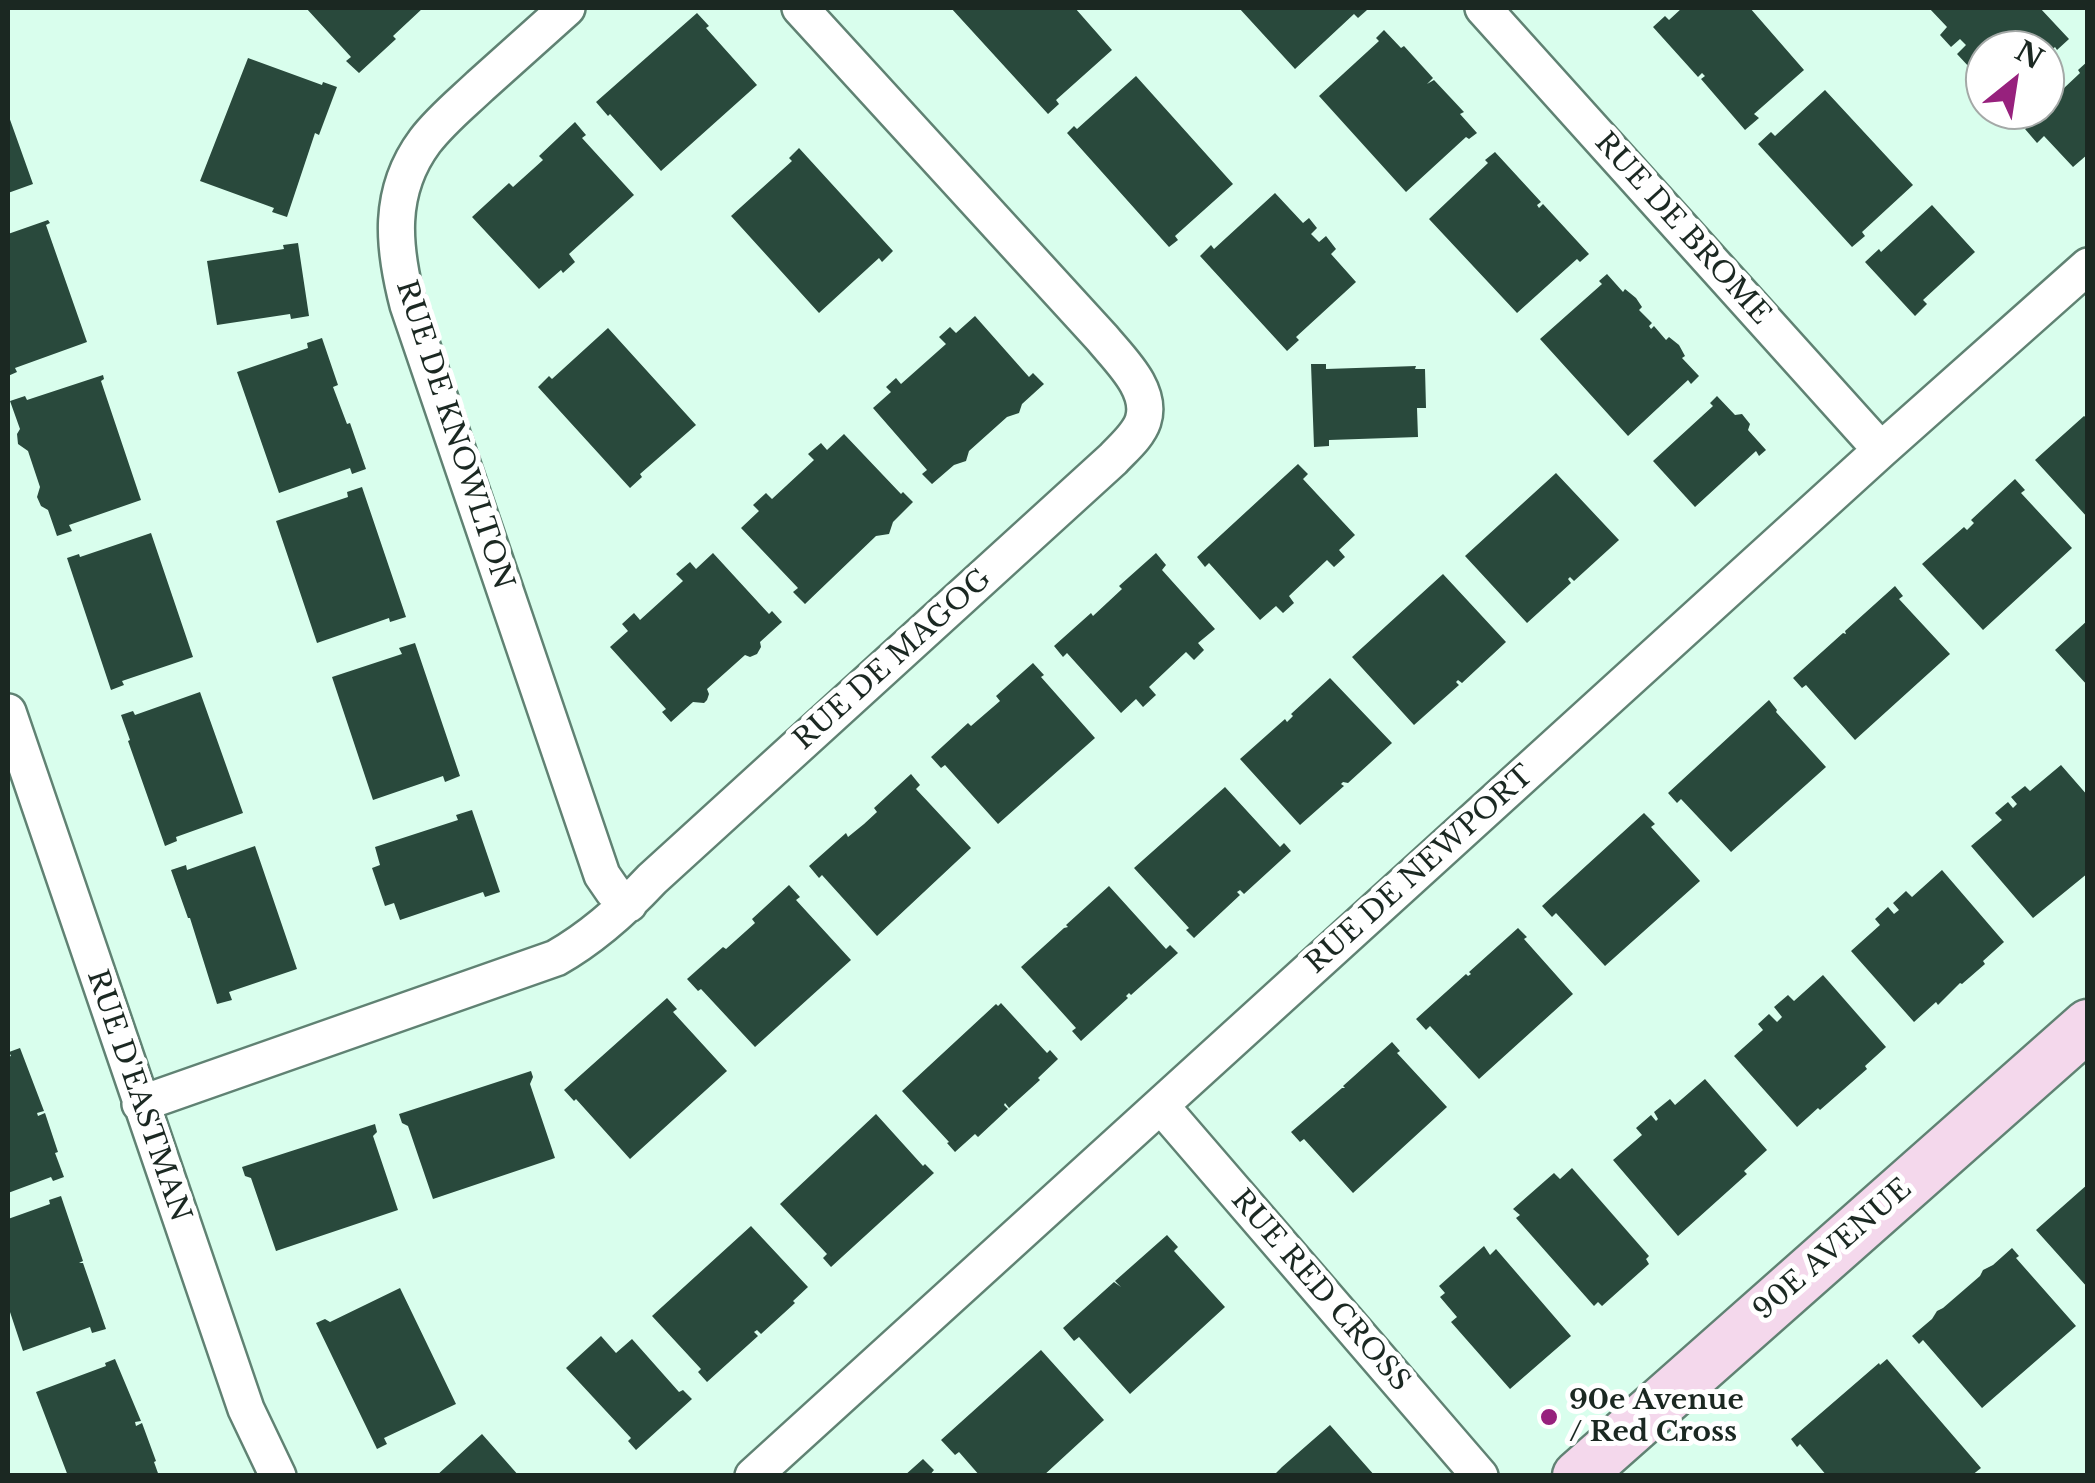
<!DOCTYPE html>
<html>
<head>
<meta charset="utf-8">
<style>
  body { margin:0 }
  #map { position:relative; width:2095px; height:1483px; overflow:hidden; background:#d9feed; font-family:"Libre Baskerville",serif }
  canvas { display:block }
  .frame { position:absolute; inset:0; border:10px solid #1b2822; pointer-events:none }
  .north { position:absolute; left:1965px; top:30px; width:100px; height:100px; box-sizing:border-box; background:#fff; border:2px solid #a4a9a7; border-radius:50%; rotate:30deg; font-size:28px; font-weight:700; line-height:40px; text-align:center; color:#1b2822 }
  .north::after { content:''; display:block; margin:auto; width:35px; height:45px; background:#97217d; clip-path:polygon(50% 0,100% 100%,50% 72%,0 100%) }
</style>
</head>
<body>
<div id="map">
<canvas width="2095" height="1483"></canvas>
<div class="frame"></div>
<div class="north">N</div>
</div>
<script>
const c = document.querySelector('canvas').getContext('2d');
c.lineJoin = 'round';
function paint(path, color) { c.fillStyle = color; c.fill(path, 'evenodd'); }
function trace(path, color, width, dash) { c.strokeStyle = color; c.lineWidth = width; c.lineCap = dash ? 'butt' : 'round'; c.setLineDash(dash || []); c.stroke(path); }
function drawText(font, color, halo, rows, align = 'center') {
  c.font = font + ' "Libre Baskerville",serif'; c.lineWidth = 10; c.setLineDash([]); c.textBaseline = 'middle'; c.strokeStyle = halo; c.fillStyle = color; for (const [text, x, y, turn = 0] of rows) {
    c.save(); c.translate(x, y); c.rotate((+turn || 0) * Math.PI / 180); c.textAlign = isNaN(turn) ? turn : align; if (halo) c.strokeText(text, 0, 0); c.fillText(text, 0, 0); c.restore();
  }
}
paint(new Path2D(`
  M306,8H423L393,36L396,39L359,73L346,61L351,57Z
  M951,8H1075L1112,50L1056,100L1059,104L1048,114Z
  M1239,8H1365L1367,10L1358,18L1354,14L1295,69Z
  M1682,8H1750L1804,70L1754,114L1759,118L1745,130L1701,79L1705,76L1702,73L1698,77L1653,27L1665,16L1669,20Z
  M1929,8H2040L2069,39L2057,50L2055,47L2045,56V50H1985V71L1976,61L1970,68L1957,54L1966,45L1960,39L1951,47L1940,35L1947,27Z
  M697,13L709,26L706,28L757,85L661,171L610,114L608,116L596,102Z
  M1384,30L1401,48L1404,46L1433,78L1427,84L1434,80L1464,112L1460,114L1477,133L1469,139L1466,137L1406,192L1319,96L1379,41L1376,38Z
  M248,58L322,85L323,82L337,87L319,135L315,133L287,217L272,212L274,208L200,181Z
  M2088,61V154L2073,167L2044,136L2037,143L2025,129L2035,120L2032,118L2040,110H2045V106L2080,73L2078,70Z
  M1136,76L1233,184L1175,236L1178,240L1169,247L1067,133L1074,126L1077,129Z
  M1825,90L1913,185L1862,232L1865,236L1852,247L1758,144L1771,132L1775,136Z
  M8,114L33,184L8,193Z
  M575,122L586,135L582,138L634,195L569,254L575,262L563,273L561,270L539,289L472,217L509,183L513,187L543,160L539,156Z
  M799,148L893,251L882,262L879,258L819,313L731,216L792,161L789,158Z
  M1495,152L1541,202L1537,205L1539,208L1543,204L1589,254L1580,262L1577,259L1517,313L1429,219L1488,163L1485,160Z
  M1275,193L1303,223L1309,218L1317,228L1311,234L1319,242L1326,236L1336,249L1331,254L1356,282L1296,337L1299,340L1287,351L1200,256L1211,245L1214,249Z
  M1932,205L1975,252L1923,300L1927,304L1915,316L1865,262L1879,249L1881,252Z
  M48,220L50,223L46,225L87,342L15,368L17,372L8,376V234Z
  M298,243L309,316L291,319L290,314L217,325L207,261L284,249L283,245Z
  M1607,274L1623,292L1625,289L1636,298L1642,307L1639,310L1652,323L1649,326L1651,329L1654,326L1666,340L1669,337L1679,345L1685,356L1682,358L1699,376L1691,384L1688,380L1628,436L1540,339L1602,284L1599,281Z
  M975,316L1029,377L1033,373L1044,384L1022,404L1019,413L1007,417L969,451L966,461L954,465L932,484L922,474L927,470L873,408L891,392L886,387L896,378L901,384L946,344L939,337L950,327L956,333Z
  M608,328L696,425L640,474L642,477L630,488L538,387L549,376L552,379Z
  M322,338L338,385L333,387L347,424L350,423L366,469L352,474L350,468L279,493L237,372L308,348L307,343Z
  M1311,364H1326V369L1416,366L1415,369H1425L1426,408H1417L1418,437L1329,440V446L1314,447Z
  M103,375L104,379L101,381L141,500L69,525L72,531L57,536L48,510L41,506L37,497L40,487L28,451L18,444L17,434L20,429L10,401L25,396L27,400Z
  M1717,396L1735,415L1742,414L1750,424L1748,430L1766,450L1759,456L1756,451L1695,507L1653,461L1713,406L1710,403Z
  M2084,416L2088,419V518L2035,460Z
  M844,434L901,494L903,492L913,502L893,522L889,534L876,536L805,604L793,592L798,588L741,528L759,511L753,505L766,493L772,499L814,460L808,454L821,443L827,450Z
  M1298,464L1308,474L1303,479L1355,535L1339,550L1345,557L1334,567L1327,560L1289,596L1294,603L1283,613L1276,606L1260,620L1209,563L1205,567L1197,557Z
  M1556,473L1619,540L1574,581L1570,577L1568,579L1571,583L1527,623L1465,556Z
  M2015,479L2025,490L2021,493L2072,548L1983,630L1922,564L1964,527L1967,530L1974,523L1971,520Z
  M362,487L406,617L390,622L389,618L317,643L276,521L348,497L347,492Z
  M151,533L193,657L122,681L124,685L111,690L67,558L79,554L80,557Z
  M713,553L769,614L772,611L782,622L760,642L761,647L757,654L750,657L745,655L707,689L709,694L707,700L704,703L693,702L671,722L662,712L666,709L610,647L628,631L622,624L634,613L640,620L683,581L676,574L690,562L696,569Z
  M1156,553L1166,565L1162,570L1215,629L1198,643L1204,650L1194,660L1186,652L1149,687L1156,695L1143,707L1136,699L1121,713L1067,653L1063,657L1054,646L1091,613L1093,616L1122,589L1119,586Z
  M1443,574L1506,642L1462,683L1458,680L1456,682L1459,685L1414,725L1352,657Z
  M1895,586L1903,596L1899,599L1950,654L1855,740L1806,685L1802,688L1793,678L1843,633L1846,634L1845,631Z
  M2088,620V686L2055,650Z
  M415,643L460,776L445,782L443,776L373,800L332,677L402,654L399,648Z
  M1033,663L1044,675L1041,677L1095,738L998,824L945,765L941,768L931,757L968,723L971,726L1000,701L996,696Z
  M1330,678L1392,743L1348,783L1343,782L1341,784L1344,786L1300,825L1240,759L1285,719L1287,722L1293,716L1291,714Z
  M200,692L243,813L176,837L177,841L165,846L128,741L130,740L121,715L133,711L135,715Z
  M1769,700L1777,710L1776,712L1826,767L1731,852L1681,799L1677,803L1668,793Z
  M2061,765L2088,796V873L2033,918L1971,846L2002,820L1995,813L2008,802L2013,808L2017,804L2011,797L2025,786L2030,791Z
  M911,774L920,785L916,789L971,848L877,936L822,875L819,878L809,866L846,833L848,837L864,824L877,812L874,808Z
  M1225,787L1280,847L1284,843L1291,851L1244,894L1240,890L1237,892L1240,895L1194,938L1186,930L1189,928L1134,868Z
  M472,810L500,892L485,897L483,892L400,920L394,903L385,906L372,868L380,865L375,847L458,820L456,815Z
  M1644,813L1655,824L1651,827L1700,881L1605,966L1556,913L1552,917L1542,906Z
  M255,846L297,969L229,992L232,1000L217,1004L190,918H188L171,870L186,865L187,870Z
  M1942,870L2004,942L1983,961L1985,964L1962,984L1960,983L1938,1005L1936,1002L1914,1022L1851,951L1880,925L1875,919L1888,907L1894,914L1899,910L1893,903L1906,891L1912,897Z
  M789,885L800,897L796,900L851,960L755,1047L701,989L698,991L687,979L723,947L726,949L755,923L752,919Z
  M1109,886L1166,949L1170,945L1178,953L1131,995L1129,993L1126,996L1128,998L1081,1041L1072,1031L1076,1028L1021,967L1064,928L1068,927L1066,925Z
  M1518,928L1527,937L1524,939L1573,994L1479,1079L1430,1026L1426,1030L1416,1019L1466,974L1468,976L1471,974L1469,972Z
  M1823,975L1886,1047L1865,1066L1867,1069L1820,1110L1818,1108L1797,1127L1734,1056L1763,1030L1758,1024L1769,1014L1777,1022L1782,1017L1774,1007L1788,995L1794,1001Z
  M667,998L677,1009L673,1012L727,1071L630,1159L576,1099L574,1101L564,1090Z
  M1001,1003L1047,1053L1050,1050L1058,1059L1038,1078L1040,1080L1009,1108L1005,1103L1004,1105L1008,1109L978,1137L975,1134L955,1152L947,1143L949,1142L902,1091L996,1004L998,1006Z
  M1392,1042L1400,1051L1397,1053L1447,1107L1353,1193L1304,1139L1300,1142L1291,1132L1342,1088H1345L1343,1086Z
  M20,1048L44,1111L37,1113L38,1116L45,1113L58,1152L55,1153L64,1177L53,1181L51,1177L8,1193V1057L11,1056L9,1052Z
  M531,1071L533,1077L530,1084L555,1158L433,1199L408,1126L402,1123L399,1114Z
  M1705,1079L1767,1150L1744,1171L1747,1174L1678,1236L1613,1160L1642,1135L1636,1128L1651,1115L1656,1121L1658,1119L1654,1112L1670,1099L1675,1105Z
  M876,1114L923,1166L925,1164L934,1173L831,1267L823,1258L827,1254L780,1204Z
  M375,1124L377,1132L373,1136L398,1210L276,1251L251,1178L245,1176L242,1167Z
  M1572,1168L1649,1256L1646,1259L1649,1264L1602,1306L1598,1302L1594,1306L1516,1218L1520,1215L1513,1209L1554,1173L1560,1179Z
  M2088,1184V1288L2036,1230Z
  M61,1196L83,1261L79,1263H83L106,1329L92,1333L90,1327L23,1351L8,1306V1219L50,1204L49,1200Z
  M751,1226L808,1287L793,1301L795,1303L761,1334L757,1330L754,1332L758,1336L707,1382L698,1372L701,1369L652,1316Z
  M1167,1235L1178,1247L1174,1251L1225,1307L1130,1394L1079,1337L1074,1341L1063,1328L1114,1282L1121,1287L1115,1281Z
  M1484,1246L1490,1255L1496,1249L1571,1336L1510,1389L1451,1322L1457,1317L1440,1297L1445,1293L1439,1286Z
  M2012,1248L2019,1256L2016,1258L2076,1326L1982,1408L1923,1340L1919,1344L1912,1336L1932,1319L1937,1311L1943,1308L1980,1276L1983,1270L1993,1265Z
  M400,1288L456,1404L384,1438L387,1444L377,1449L316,1323L325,1319L330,1322Z
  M601,1336L616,1353L632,1339L679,1392L683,1390L692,1399L636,1450L628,1441L631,1438L566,1368Z
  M1041,1350L1104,1420L1043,1476H980L959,1452L955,1455L941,1440Z
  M115,1359L141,1421L135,1422L136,1426L142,1423L156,1461L154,1462L159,1476H68L36,1392L106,1366L105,1363Z
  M1887,1359L1981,1468L1971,1476H1827L1800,1444L1797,1447L1791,1439L1879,1363L1880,1365Z
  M1330,1425L1375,1476H1273L1282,1467Z
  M482,1434L519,1476H436Z
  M923,1459L934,1470L929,1476H904Z`), '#29493c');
const street = new Path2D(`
  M567,8C538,34 509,60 480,86C461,104 441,120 425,141C387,192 393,247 408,305L602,875L613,891L629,904
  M1483,8L1881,450
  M8,712L246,1409L278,1476
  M140,1104L556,958C593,937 623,910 652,879L1113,459C1123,448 1138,436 1143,421C1153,390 1120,360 1102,338L800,8
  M1161,1106L1480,1476
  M753,1476L1881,450L2088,266`);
const secondary = new Path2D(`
  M1578,1476L2088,1025`);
trace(street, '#608273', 40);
trace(secondary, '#608273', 55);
trace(street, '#fff', 35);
trace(secondary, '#f4d8ec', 50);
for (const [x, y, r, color] of [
  [1549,1417,10,"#97217d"]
]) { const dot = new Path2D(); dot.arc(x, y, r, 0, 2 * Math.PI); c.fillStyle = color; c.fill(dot); trace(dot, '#fff', 4); }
drawText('28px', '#1b2822', '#fff', [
  ["RUE DE BROME",1682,229,48],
  ["RUE DE KNOWLTON",454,435,72],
  ["RUE DE MAGOG",893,660,-42],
  ["RUE DE NEWPORT",1420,870,-42],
  ["RUE D'EASTMAN",138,1096,71],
  ["90E AVENUE",1833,1250,-41],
  ["RUE RED CROSS",1320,1291,49]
]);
drawText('bold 28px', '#1b2822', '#fff', [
  ["90e Avenue",1569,1401],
  ["/ Red Cross",1569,1433]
], 'left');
</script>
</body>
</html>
